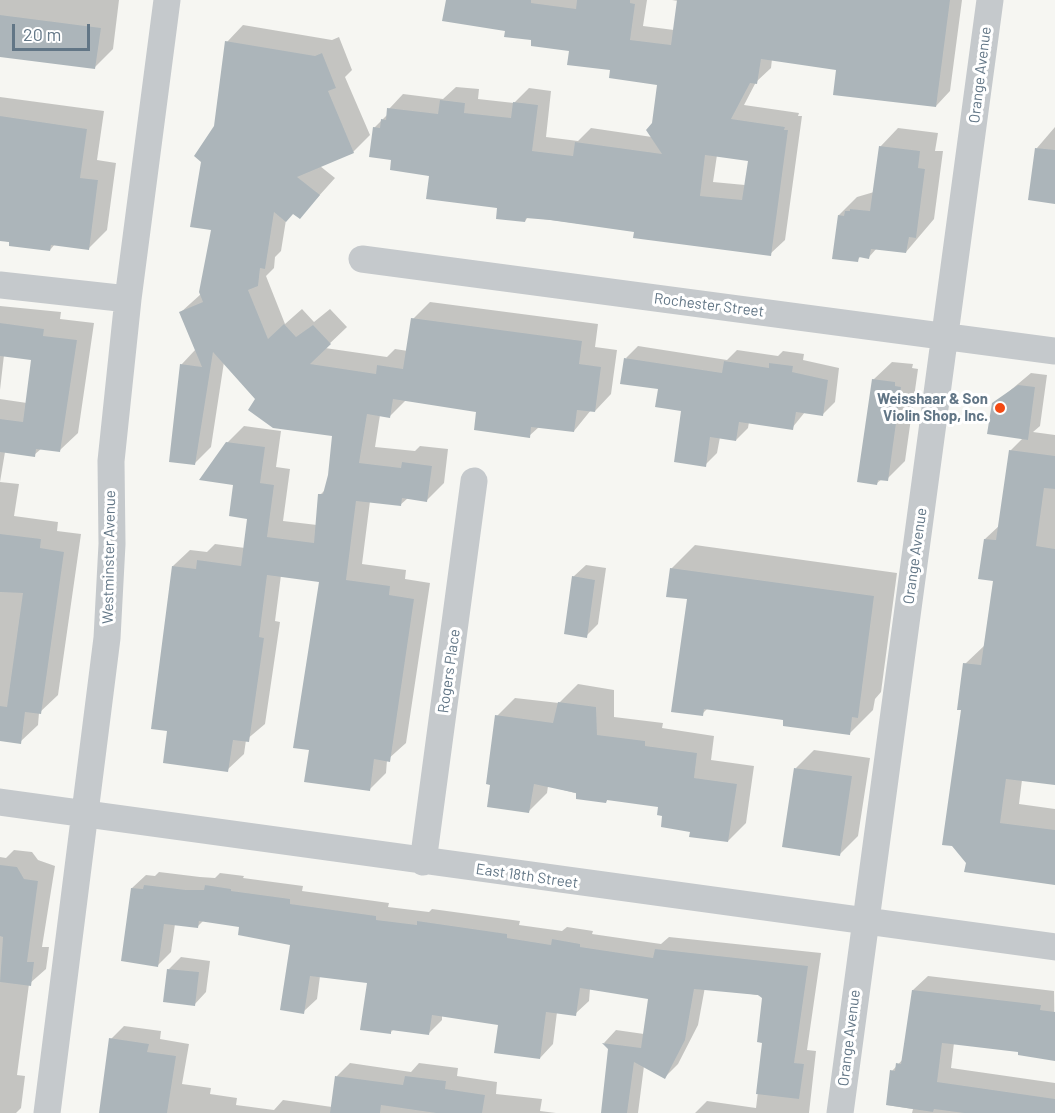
<!DOCTYPE html>
<html>
<head>
<meta charset="utf-8">
<style>
  body { margin:0 }
  #map { position:relative; width:1055px; height:1113px; overflow:hidden; background:#f6f6f2; font-family:Barlow,sans-serif }
  canvas { display:block }
  .scale { position:absolute; left:12px; top:24px; width:78px; height:27px; box-sizing:border-box; border:3px solid #627686; border-top:0; padding-left:8px; font-size:18px; line-height:21px; white-space:nowrap; color:#627686; -webkit-text-stroke:4px #fff; paint-order:stroke }
</style>
</head>
<body>
<div id="map">
<canvas width="1055" height="1113"></canvas>
<div class="scale">20 m</div>
</div>
<script>
const c = document.querySelector('canvas').getContext('2d');
c.lineJoin = 'round';
function paint(path, color) { c.fillStyle = color; c.fill(path, 'evenodd'); }
function trace(path, color, width, dash) { c.strokeStyle = color; c.lineWidth = width; c.lineCap = dash ? 'butt' : 'round'; c.setLineDash(dash || []); c.stroke(path); }
function drawText(font, color, halo, rows, align = 'center') {
  c.font = font + ' Barlow,sans-serif'; c.lineWidth = 6; c.setLineDash([]); c.textBaseline = 'middle'; c.strokeStyle = halo; c.fillStyle = color; for (const [text, x, y, turn = 0] of rows) {
    c.save(); c.translate(x, y); c.rotate((+turn || 0) * Math.PI / 180); c.textAlign = isNaN(turn) ? turn : align; if (halo) c.strokeText(text, 0, 0); c.fillText(text, 0, 0); c.restore();
  }
}
paint(new Path2D(`
  M0,0H119L113,49L95,67L0,56Z
  M447,0H647L643,26L674,30L678,1L672,0H962L950,91L936,106L838,69L772,59L771,68L756,82L744,105L799,113L798,116H802L785,240L770,254L636,231L528,217L525,221L393,159L374,128L388,114L389,109L403,94L443,99L456,87L479,89L478,99L514,103L529,88L551,91L546,137L578,141L591,128L652,137L659,84L612,69L571,50L507,29ZM717,155L749,160L745,185L713,182Z
  M243,25L332,40L339,37L352,70L345,77L370,135L353,152L320,166L335,178L300,217L293,213L286,220L281,251L275,257L274,268L266,276L285,324L302,309L314,322L330,309L347,327L325,348L387,357L395,349L408,351L413,319L430,302L598,324L595,347L617,350L611,394L595,411L591,410L574,431L539,427L529,436L478,411L406,400L390,416L380,415L375,447L415,451L420,446L448,449L444,483L427,500L408,498L400,505L370,501L362,564L406,570L405,579L430,583L406,743L387,760L386,773L369,790L311,749L321,581L281,575L275,621L280,622L265,724L246,740L244,754L227,770L169,730L173,566L190,550L207,552L215,544L245,548L249,517L235,484L227,443L244,426L281,431L276,467L290,469L283,521L317,525L320,495L326,489L329,475L334,434L257,399L224,362L211,447L194,464L181,365L196,349L181,312L201,294L213,229L216,127L227,42Z
  M0,97L104,111L97,160L116,163L107,230L89,248L55,244L50,250L0,240Z
  M1055,127V202L1037,148Z
  M898,128L938,133L935,151H943L934,219L906,252L877,248L869,257L861,256L857,260L839,215L857,197L874,192L880,147Z
  M0,306L61,312L60,319L94,323L78,433L60,450L42,448L34,455L5,452L0,482L19,484L14,516L58,522L57,531L81,534L58,695L39,713L38,725L20,742L0,740V399L27,403L33,359L4,355L0,390Z
  M638,346L727,360L737,350L778,356L783,351L804,354L803,360L839,368L835,402L823,414L805,412L792,428L749,422L748,428L736,440L720,437L717,453L705,465L683,410L626,358Z
  M892,362L913,364L912,368L918,369L905,461L887,479H882L877,483L873,380Z
  M1031,373L1047,375L1040,426L1033,432L1055,435V784L1022,780L1019,804L1055,809V883L967,863L963,709L965,664L985,645L994,580L985,539L1000,525L1010,451L1023,438L994,404Z
  M695,545L897,573L881,692L875,699L873,710L849,734L784,719L708,708L702,714L689,598L671,569Z
  M586,565L606,568L598,624L586,636L573,577Z
  M578,684L614,690V717L663,723L662,728L714,736L711,760L754,766L746,823L728,841L692,830L664,815L660,806L609,798L606,801L548,786L547,793L529,811L497,716L515,698L559,703Z
  M814,750L870,758L858,836L840,854L796,768Z
  M14,850L32,852L38,860L55,866L42,947H49L46,969L29,984L17,1075L25,1076L21,1108L16,1113H0V857L6,858Z
  M159,872L200,877L215,878L220,873L244,876L243,878L303,886L302,891L389,903L388,907L429,912L432,909L520,921L519,925L562,931L567,927L593,931L592,934L661,944L669,937L821,953L807,1050L816,1051L809,1113H695L707,1101L756,1108L764,1041V996L705,987L698,1025L678,1064L665,1077L644,1066L638,1113H602L610,1048L604,1043L616,1030L644,1034L649,998L590,989L589,1001L575,1014L557,1012L553,1044L540,1058L500,1024L442,1015V1020L428,1034L394,1029L390,1033L368,982L320,976L317,999L303,1012L292,944L241,925L204,920L197,927L175,924L171,952L158,965L132,888L146,875L155,876Z
  M181,957L210,961L206,992L194,1005L169,969Z
  M928,976L1054,991L1055,1060L1020,1051L954,1043L951,1068L1055,1083V1113H912L913,1109L887,1105L892,1071L904,1058L913,990Z
  M124,1026L161,1031L160,1039L189,1044L182,1084L211,1088L210,1094L237,1098L236,1105L274,1110L283,1100L332,1107L337,1076L350,1063L411,1072L419,1063L458,1068L457,1076L497,1082L496,1094L542,1099L540,1111L556,1113H101L111,1039Z`), '#0003');
paint(new Path2D(`
  M446,0H531V3L576,9L577,0H630V3L635,4L630,40L671,45L677,0H950L936,107L833,95L836,70L761,59L757,84L750,83L731,119L785,127L784,130H788L771,256L633,238L634,232L550,220L526,218L525,222L496,219L497,208L426,199L429,176L390,170L391,160L369,157L373,127L380,128L381,119L386,120L387,108L438,114L440,100L465,103L464,113L511,118L513,102L538,105L532,151L573,156L575,142L662,154L646,130L652,123L657,85L609,78L610,70L567,65L569,51L531,46V40L504,37L505,31L442,21ZM705,155L748,161L742,200L700,196Z
  M0,15L101,28L95,69L0,57Z
  M225,41L315,56L322,53L336,88L328,91L354,153L297,177L320,195L300,219L293,214L286,222L274,212L265,269L260,268L258,286L248,290L268,339L284,324L296,337L313,325L331,344L310,364L376,374L377,365L403,369L411,318L582,341L579,364L601,367L595,412L577,410L574,432L531,427L530,438L474,430L476,412L393,399L390,418L367,414L359,463L401,468L402,462L432,466L427,502L402,498L401,506L356,501L346,580L390,586L389,595L414,599L390,762L374,759L370,791L304,782L309,750L293,748L319,582L267,575L259,637L264,638L249,742L233,740L228,772L163,763L167,731L151,729L172,566L196,569L197,560L241,566L247,519L229,516L233,485L199,480L226,442L265,447L260,483L274,485L267,537L314,543L318,494H323L328,475L332,436L273,428L248,410L255,399L213,352L195,465L169,462L180,364L202,367L179,312L203,302L199,292L211,230L190,227L201,162L194,156L214,126Z
  M0,116L87,129L80,178L98,180L89,250L51,245L50,251L9,246V242L0,241Z
  M879,146L920,151L918,168L925,169L916,238L909,237L906,253L871,249L869,259L859,257L858,262L832,259L838,215L844,216L845,211H850V209L870,211Z
  M1035,148L1055,150V204L1028,200Z
  M0,323L44,329L43,336L77,340L60,452L36,449L35,457L0,452V419L23,422L31,360L0,356Z
  M624,358L722,373L724,361L769,368V363L793,366L792,372L828,380L823,416L796,412L793,430L739,422L736,441L710,437L706,467L674,462L681,411L655,407L658,389L620,384Z
  M872,379L895,382V386L901,387L888,481L878,480L877,485L857,482Z
  M1018,385L1035,387L1028,440L987,434L992,403Z
  M1009,450L1055,456V489L1044,488L1036,546L1055,549V785L1006,779L1000,823L1055,830V885L964,872L966,863L952,846L942,845L961,710H957L963,663L981,665L993,581L978,579L984,539L996,540Z
  M0,534L41,539L40,548L64,552L41,714L25,712L21,744L0,741V706L7,707L23,593L0,592Z
  M670,568L874,596L858,718L852,717L850,735L783,726V720L704,709L703,716L671,712L687,599L666,597Z
  M572,576L595,580L587,638L564,634Z
  M558,702L596,707L597,735L645,741V746L697,753L694,778L737,784L728,842L689,837L690,832L661,827L662,816L657,815L658,807L607,800L606,803L576,799V793L534,784L529,813L487,807L490,785L486,784L495,715L553,723Z
  M794,768L852,776L840,856L782,847Z
  M0,865L17,867L24,879L38,881L27,962H34L31,986L0,982L3,937L0,936Z
  M144,885L186,890H204L205,885L231,889V891L290,899V904L376,916V920L417,925V921L507,934V938L551,945L552,939L580,944V947L653,958L655,949L808,966L794,1063L804,1064L799,1099L756,1094L762,1043L757,1042L762,998L758,995L694,989L685,1040L665,1079L634,1062L627,1113H601L608,1049L602,1043L641,1048L648,999L580,988L576,1016L546,1012L540,1059L494,1053L498,1025L432,1015L429,1035L391,1030V1034L360,1030L367,983L310,976L304,1014L280,1010L290,945L238,935L239,927L199,921L198,928L164,924L158,967L121,961L131,888L143,889Z
  M167,969L199,972L195,1006L163,1002Z
  M912,990L1041,1005L1040,1010L1055,1012V1061L1018,1055V1052L942,1043L937,1082L1055,1099V1113H964L934,1109L933,1112L886,1105L890,1070L895,1071L896,1063L901,1064Z
  M109,1038L149,1044L147,1052L176,1056L167,1113H99Z
  M335,1076L403,1085L405,1076L446,1081L445,1089L485,1095L482,1113H436L381,1105L380,1113H330Z`), '#acb5ba');
trace(new Path2D(`
  M362,259L1055,351
  M0,285L128,299
  M0,802L1055,947
  M423,862L474,481
  M47,1113L107,638L112,544L111,461L128,299L167,0
  M840,1113L990,0`), '#c5c9cc', 27);
for (const [x, y, r, color] of [
  [1000,408,6,"#f44a14"]
]) { const dot = new Path2D(); dot.arc(x, y, r, 0, 2 * Math.PI); c.fillStyle = color; c.fill(dot); trace(dot, '#fff', 2); }
drawText('15px', '#627686', '#fff', [
  ["Orange Avenue",980,75,-83],
  ["Rochester Street",709,305,7],
  ["Orange Avenue",915,556,-82],
  ["Westminster Avenue",109,557,-89],
  ["Rogers Place",449,671,-82],
  ["East 18th Street",527,876,8],
  ["Orange Avenue",849,1038,-83]
]);
drawText('bold 15px', '#627686', '#fff', [
  ["Weisshaar & Son",988,399],
  ["Violin Shop, Inc.",988,416]
], 'right');
</script>
</body>
</html>
